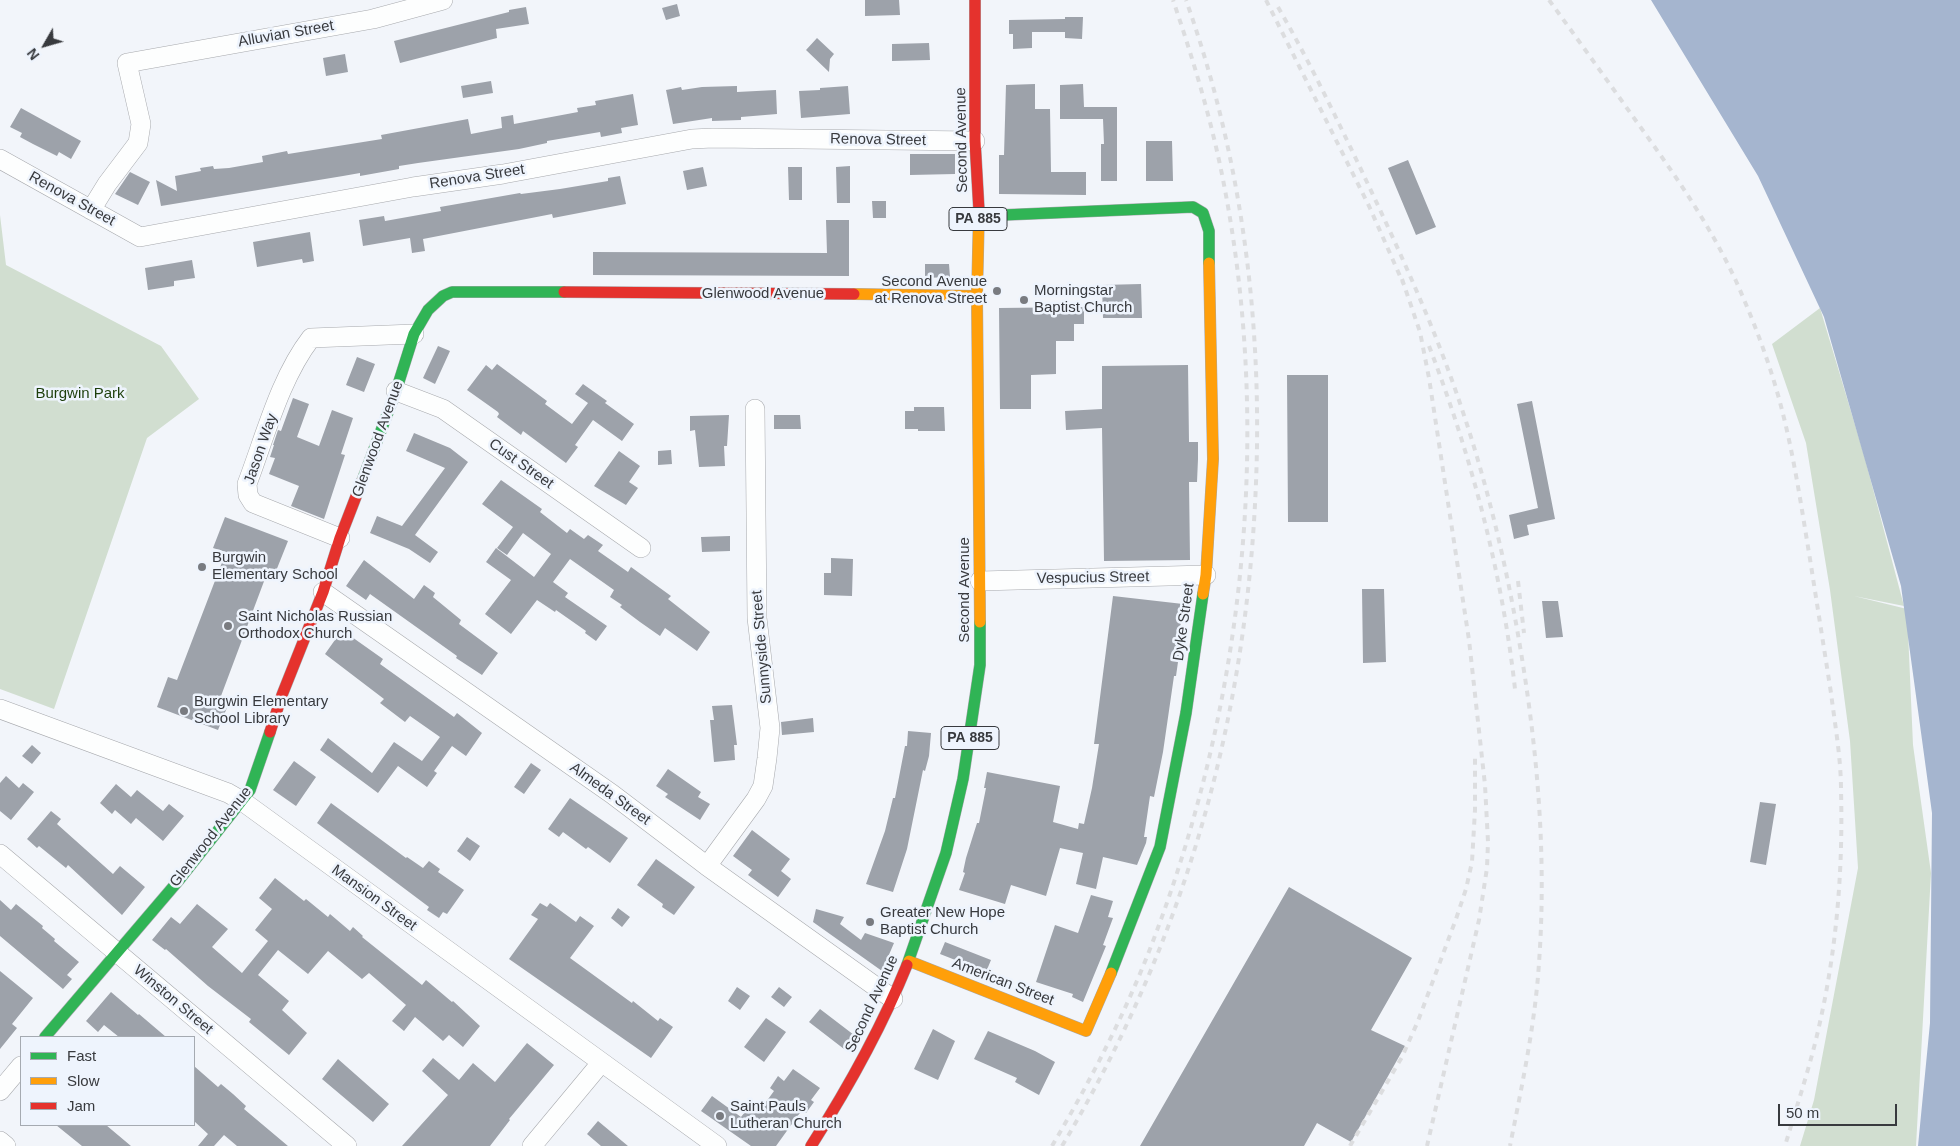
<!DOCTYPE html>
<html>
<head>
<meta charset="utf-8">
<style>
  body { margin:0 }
  #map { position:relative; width:1960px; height:1146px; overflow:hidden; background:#f2f5fa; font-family:Arial,sans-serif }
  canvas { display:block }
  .legend { position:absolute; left:20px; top:1036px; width:175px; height:90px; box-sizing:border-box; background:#eef4fd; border:1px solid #a5aab1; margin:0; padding:6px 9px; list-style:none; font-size:15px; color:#383a3e }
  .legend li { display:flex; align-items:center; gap:10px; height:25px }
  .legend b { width:25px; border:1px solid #a5aab1 }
  .north { position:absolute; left:20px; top:20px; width:50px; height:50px; -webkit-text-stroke:4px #eef4fd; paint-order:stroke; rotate:232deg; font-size:14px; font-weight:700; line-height:20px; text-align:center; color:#383a3e }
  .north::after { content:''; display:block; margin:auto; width:18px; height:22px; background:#383a3e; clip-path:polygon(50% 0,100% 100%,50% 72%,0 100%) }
  .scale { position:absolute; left:1778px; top:1104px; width:119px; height:22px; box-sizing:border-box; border:2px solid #383a3e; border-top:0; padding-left:6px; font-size:15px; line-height:18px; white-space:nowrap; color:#383a3e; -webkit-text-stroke:4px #eef4fd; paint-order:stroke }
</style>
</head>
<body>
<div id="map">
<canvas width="1960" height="1146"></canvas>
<ul class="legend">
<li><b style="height:6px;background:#30b455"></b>Fast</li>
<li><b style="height:6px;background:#ff9f0a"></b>Slow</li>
<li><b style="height:6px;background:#e5322d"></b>Jam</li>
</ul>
<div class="north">N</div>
<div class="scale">50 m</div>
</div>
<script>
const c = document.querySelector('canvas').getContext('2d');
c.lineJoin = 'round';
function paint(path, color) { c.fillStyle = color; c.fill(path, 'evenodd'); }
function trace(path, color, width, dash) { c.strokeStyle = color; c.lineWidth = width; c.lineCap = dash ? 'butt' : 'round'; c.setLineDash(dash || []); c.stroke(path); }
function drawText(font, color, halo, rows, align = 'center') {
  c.font = font + ' Arial,sans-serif'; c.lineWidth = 5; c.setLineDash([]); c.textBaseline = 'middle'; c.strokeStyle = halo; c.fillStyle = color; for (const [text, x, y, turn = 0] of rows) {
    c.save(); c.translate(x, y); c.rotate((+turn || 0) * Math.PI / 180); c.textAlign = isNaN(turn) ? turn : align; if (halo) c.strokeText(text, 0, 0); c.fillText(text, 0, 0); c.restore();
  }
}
paint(new Path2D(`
  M0,215L6,265L161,346L199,399L147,438L54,709L0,689Z
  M1820,308L1864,455L1904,606L1854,596L1907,609L1913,745L1931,873L1916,1146H1800L1814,1100L1858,868L1850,741L1830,590L1806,443L1772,344Z`), '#d1ded0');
paint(new Path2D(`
  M1651,0H1960V1146H1918L1930,1023L1932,813L1901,586L1824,317L1758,176Z`), '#a5b5cf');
paint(new Path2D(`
  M865,0H899L900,15L865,16Z
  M677,4L680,16L666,20L662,8Z
  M526,7L529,24L496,29L497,38L400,63L394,41L509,12V10Z
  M1065,17H1083L1082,39L1065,38V32H1032V48L1013,49V34H1009V20L1065,19Z
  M817,38L834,54L830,59L829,72L806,50Z
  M929,43L930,60L892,61V44Z
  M345,54L348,72L326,76L323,58Z
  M491,81L493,93L463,98L461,86Z
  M1035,84V109H1050L1051,172H1086V195L999,194V155H1004L1006,85Z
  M1083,84L1084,107H1117V181H1101V144H1104L1103,119H1060V85Z
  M737,86V92L776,90L777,114L741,117V120L712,121V118L673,124L666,90L681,87L682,90L702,87Z
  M848,86L850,114L801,118L799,91L820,90V88Z
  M633,94L638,125L621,128L622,133L601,137L600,132L547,141V143L519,149L418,163L399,166V169L360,176V173L343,176L161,206L156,180L177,191L175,176L201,171L200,168L213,166L214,169L229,168L263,162L262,156L287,151L288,154L382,139L381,135L468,119L471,134L502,128L501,117L513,115L514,124L578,112L577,108L596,105L595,101Z
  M21,108L81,141L71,159L59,152L57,156L33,144L20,137L22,133L10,127Z
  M1146,141H1172L1173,181H1146Z
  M910,154H955V174L910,175Z
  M1408,160L1436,227L1416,235L1388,168Z
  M850,166V203H837L836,167Z
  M703,167L707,186L687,190L683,171Z
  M788,167H802V200H789Z
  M130,172L150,182L138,205L115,194Z
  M620,176L626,204L553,218L552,214L423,239L425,251L412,253L410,238L363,246L359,220L384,216L385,221L441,211L440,207L520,193L521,194L560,189L608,181V178Z
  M872,201H886V218H873Z
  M826,220H849V276L593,275V252L827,253Z
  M310,232L314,261L303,263L302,259L257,267L253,242Z
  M192,260L195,278L174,281V286L148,290L145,268Z
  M925,264H949L950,277L925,278Z
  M1141,284L1142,318H1103L1102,285Z
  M1084,307V324H1074V341H1056V374L1031,375V409H1000L999,308Z
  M438,346L450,351L435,384L423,378Z
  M357,357L375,364L364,392L346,385Z
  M497,364L547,401L545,404L572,424L588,403L575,394L583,384L607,401L605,403L634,424L622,441L593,420L575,445L578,447L566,463L523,431L521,435L497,417L499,414L498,412L467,390L486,365L492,370Z
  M1188,365L1189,442H1198V459L1197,482H1189L1190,560L1104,561L1102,428L1066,430L1065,411L1102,409V366Z
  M1287,375H1328V522H1288Z
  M293,398L309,404L297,437L319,446L332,410L353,418L341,454L345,455L324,519L291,506L299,486L269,474L275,458L270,457L274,445H273L278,430L281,431Z
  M1532,401L1555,519L1527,525L1529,535L1514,539L1509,515L1538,508L1517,404Z
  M914,407H944L945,431H918V429H905V411H914Z
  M729,415L727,446H724L725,466L699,467L695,430L690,431V416Z
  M774,415H800L801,429H774Z
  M414,433L450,448L468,462L415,535L438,552L430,563L409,549L370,533L377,516L402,526L445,468L406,451Z
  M671,450L672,464L658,465V451Z
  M619,451L640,466L629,482L638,488L626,505L594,486Z
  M501,480L542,509L540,512L567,533L570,529L584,539L588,535L603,545L598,551L628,572L631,567L671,596L668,599L710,632L697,651L665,628L660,636L640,622L620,607L622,605L610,597L614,590L570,559L553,582L568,593L565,597L607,626L596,641L585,633L586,631L556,610L555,612L537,600L511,634L485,614L511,580L486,562L496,548L534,577L551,554L523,533L507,555L497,548L513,527L482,504Z
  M225,517L288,541L276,571L269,568L221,696L230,700L218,730L157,707L168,677L177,680L226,552L213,548Z
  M730,536V551L702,552L701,537Z
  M831,558L853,559L852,596L824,595V573H831Z
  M364,560L414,599L424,585L435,593L433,597L461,620L459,624L498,653L482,675L456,658L457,656L370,594L366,600L346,586Z
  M1362,589H1384L1386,662L1363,663Z
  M1113,596L1183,604L1177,655H1179L1176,676H1174L1163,752L1154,797L1150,796L1144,837H1147L1146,843L1137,865L1103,857L1096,889L1076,884L1083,853L1060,848L1046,896L1011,885L1005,904L959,890L965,873L963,872L966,858L977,823H979L986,788H984L987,772L1060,786L1053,822L1078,829L1079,823L1084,824L1092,788L1099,744H1094Z
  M1542,601H1558L1563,637L1546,638Z
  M342,630L383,659L380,664L454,717L457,713L482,733L466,756L452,746L434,771L437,773L427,787L398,766L378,793L320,750L328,738L372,773L394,742L422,761L440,737L410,716L405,722L380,703L384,699L325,654Z
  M732,705L737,745H734L735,760L714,762L710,720H714L712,706Z
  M813,718L814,732L782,735L781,722Z
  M908,731L931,733L929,756L925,771L923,770L907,849L893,892L866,884L885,831L893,798H895L905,746H907Z
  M32,745L41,753L32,764L22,756Z
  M294,761L316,777L296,806L273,790Z
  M531,763L541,770L524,794L514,787Z
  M668,769L701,792L698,797L710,804L700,820L665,797L668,794L656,786Z
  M6,776L19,788L23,783L34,792L11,820L0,811V783Z
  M116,784L131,797L137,790L163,811L169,804L184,816L163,841L136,818L131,824L115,810L112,814L100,803Z
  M570,798L628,838L610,863L588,847L586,849L563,832L559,837L548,829Z
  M1760,802L1776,804L1766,865L1750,862Z
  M331,803L406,858L407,857L423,868L429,861L440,869L438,872L464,890L447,914L443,912L439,918L427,910L429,907L317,823Z
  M51,811L61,819L57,824L113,874L120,866L145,887L122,915L68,865L66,868L39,846L37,848L27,839Z
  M752,830L790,859L781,871L791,879L778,897L748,875L752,870L733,856Z
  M467,837L480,846L470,861L457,851Z
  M656,859L695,887L674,915L662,907L663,904L637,885Z
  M275,878L304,901L306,899L328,917L330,914L350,931L353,927L363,936L362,937L422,985L426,980L452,1002L453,1001L480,1026L463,1047L449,1035L443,1041L415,1017L404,1031L392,1021L406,1005L369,973L362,979L328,951L308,974L278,950L258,975L289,1001L282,1010L307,1033L289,1055L249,1022L251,1019L208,986L166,949L165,950L152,940L171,917L180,924L197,904L228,929L212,947L242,973L268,941L255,930L272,909L259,898Z
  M1289,887L1412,958L1371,1030L1405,1046L1351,1142L1317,1123L1304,1146H1140Z
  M1091,895L1113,901L1108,917L1113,918L1103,945L1106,946L1083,1002L1072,997L1073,994L1036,982L1055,925L1078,933Z
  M0,900L11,910L16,904L43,926L42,928L55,939L54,941L79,962L67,975L72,979L63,989L0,936Z
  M540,903L547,907L550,903L576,922L580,916L594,926L570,958L632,1003L633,1001L658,1021L660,1018L673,1027L651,1058L509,959L538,919L531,915Z
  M618,908L630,917L622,927L611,918Z
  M816,909L844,917L840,924L861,940L865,933L894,943L882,971L813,922Z
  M945,942L991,960L986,972L940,954Z
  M0,971L33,998L12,1024L17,1028L0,1049Z
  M737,987L750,996L740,1010L728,1001Z
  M779,987L792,997L784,1007L771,997Z
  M111,992L138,1015L139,1014L166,1037H119L104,1025L98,1032L86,1021Z
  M820,1009L854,1035L844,1049L809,1022Z
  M766,1018L786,1032L764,1062L744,1047Z
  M933,1029L955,1041L938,1080L914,1069Z
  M988,1031L1035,1051L1055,1062L1039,1095L1015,1082L1017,1078L974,1059Z
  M527,1043L554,1065L509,1119L510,1120L490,1146H402L448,1095L422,1071L433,1058L459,1080L473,1063L495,1082Z
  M338,1059L389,1104L373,1122L322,1079Z
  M194,1066L218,1087L221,1084L233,1094L246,1106L244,1109L288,1146H237L224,1135L214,1146H198L208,1134L194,1121Z
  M793,1069L820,1088L811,1100L814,1102L806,1113L802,1110L776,1146H751L701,1111L712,1096L741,1117L749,1107L758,1113L774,1091L770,1088L778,1076L784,1081Z
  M598,1121L628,1146H601L587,1134Z
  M56,1125H106L131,1146H82Z`), '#9da2aa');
const street = new Path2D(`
  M0,159L140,237L413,187L503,174L692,139L713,138L975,141
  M91,210L107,184L138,143L141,124L127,63L373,19L443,0
  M396,391L443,409L641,548
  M340,538L253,503L248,495L247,484C265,437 280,378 311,338L414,334
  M980,581L1206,575
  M323,592L612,794L707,866L893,999
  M0,709L228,793L242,801L717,1146
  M0,854L347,1146
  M707,866L756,799L763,786L767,758L770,728L757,618L755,409
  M0,1091L21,1066
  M0,1141L6,1146
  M532,1146L601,1063`);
const fast = new Path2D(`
  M979,216L1193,207L1203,213L1209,231V263
  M362,481L396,391L414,334L428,310L443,296L452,292H564
  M907,965L946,853L963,779L980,665V622
  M1111,973L1160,847L1186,713L1203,594
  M45,1037L179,880L250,790L270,732`);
const slow = new Path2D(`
  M979,211L977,296L980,622
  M854,294L977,296
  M1203,594L1206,575L1213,459L1209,263
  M909,961L1086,1031L1111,973`);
const jam = new Path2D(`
  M975,0V141L979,211
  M564,292L854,294
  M270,732L282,695L323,592L340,538L362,481
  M811,1146C848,1088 881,1029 907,965`);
trace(street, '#a7a9ad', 20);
trace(fast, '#a7a9ad', 12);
trace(slow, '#a7a9ad', 12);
trace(jam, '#a7a9ad', 12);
trace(street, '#fdfefe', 19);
trace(fast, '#30b455', 11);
trace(slow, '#ff9f0a', 11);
trace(jam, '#e5322d', 11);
trace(new Path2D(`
  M1266,0L1369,206L1404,285
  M1549,0C1579,41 1609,83 1639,125C1675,175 1710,225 1736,281C1755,324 1772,369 1783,414C1795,462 1802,511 1810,559C1817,604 1824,648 1831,693C1835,725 1841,758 1841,790C1843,868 1837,946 1820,1022C1811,1064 1797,1105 1785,1146
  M1278,7C1307,57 1332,109 1357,161C1392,235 1427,309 1454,386C1487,479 1509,574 1524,671C1539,768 1546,865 1539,963C1535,1025 1522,1085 1510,1146
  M1402,279L1420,332L1429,378L1469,640L1485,785L1488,842L1487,868L1479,920L1427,1146
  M1429,346C1471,455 1502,572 1515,689
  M1518,581L1524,633
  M1052,1146C1088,1085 1122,1020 1148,954C1242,714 1273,444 1225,190C1213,125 1194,62 1173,0
  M1062,1146C1191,930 1253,697 1257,446C1259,294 1237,144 1186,0
  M1350,1146L1402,1057L1418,1021L1456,919L1466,889L1472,862L1475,810V753`), '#dcdddf', 4, [6, 6]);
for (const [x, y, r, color] of [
  [997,291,5,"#797b80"],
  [1024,300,5,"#797b80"],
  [202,567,5,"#797b80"],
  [228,626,5,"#797b80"],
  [184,711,5,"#797b80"],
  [870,922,5,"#797b80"],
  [720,1116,5,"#797b80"]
]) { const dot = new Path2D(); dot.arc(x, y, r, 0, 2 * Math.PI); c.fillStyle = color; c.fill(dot); trace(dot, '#eef4fd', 2); }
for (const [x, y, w] of [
  [978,219,58],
  [970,738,58]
]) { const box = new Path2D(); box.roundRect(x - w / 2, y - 11.5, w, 23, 4); c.fillStyle = '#eef4fd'; c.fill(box); trace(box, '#383a3e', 1); }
drawText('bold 14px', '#383a3e', null, [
  ["PA 885",978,219],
  ["PA 885",970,738]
]);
drawText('15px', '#383a3e', '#eef4fd', [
  ["Alluvian Street",286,34,-10],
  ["Renova Street",878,140,1],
  ["Second Avenue",962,140,-91],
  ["Renova Street",477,177,-9],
  ["Renova Street",72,199,29],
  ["Glenwood Avenue",763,294],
  ["Glenwood Avenue",378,439,-70],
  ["Jason Way",261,449,-71],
  ["Cust Street",521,464,35],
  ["Vespucius Street",1093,578,-1],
  ["Second Avenue",965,590,-90],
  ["Dyke Street",1184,622,-82],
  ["Sunnyside Street",762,647,-95],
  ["Almeda Street",610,794,36],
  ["Glenwood Avenue",211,837,-52],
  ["Mansion Street",374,898,36],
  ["American Street",1003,982,21],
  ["Winston Street",173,1000,40],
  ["Second Avenue",872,1004,-65]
]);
drawText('15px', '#383a3e', '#eef4fd', [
  ["Second Avenue",987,282,"right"],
  ["at Renova Street",987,299,"right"],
  ["Morningstar",1034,291],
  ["Baptist Church",1034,308],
  ["Burgwin",212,558],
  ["Elementary School",212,575],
  ["Saint Nicholas Russian",238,617],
  ["Orthodox Church",238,634],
  ["Burgwin Elementary",194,702],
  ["School Library",194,719],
  ["Greater New Hope",880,913],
  ["Baptist Church",880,930],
  ["Saint Pauls",730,1107],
  ["Lutheran Church",730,1124]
], 'left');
drawText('15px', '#1d3f0b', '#eef4fd', [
  ["Burgwin Park",80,394]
]);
</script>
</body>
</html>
